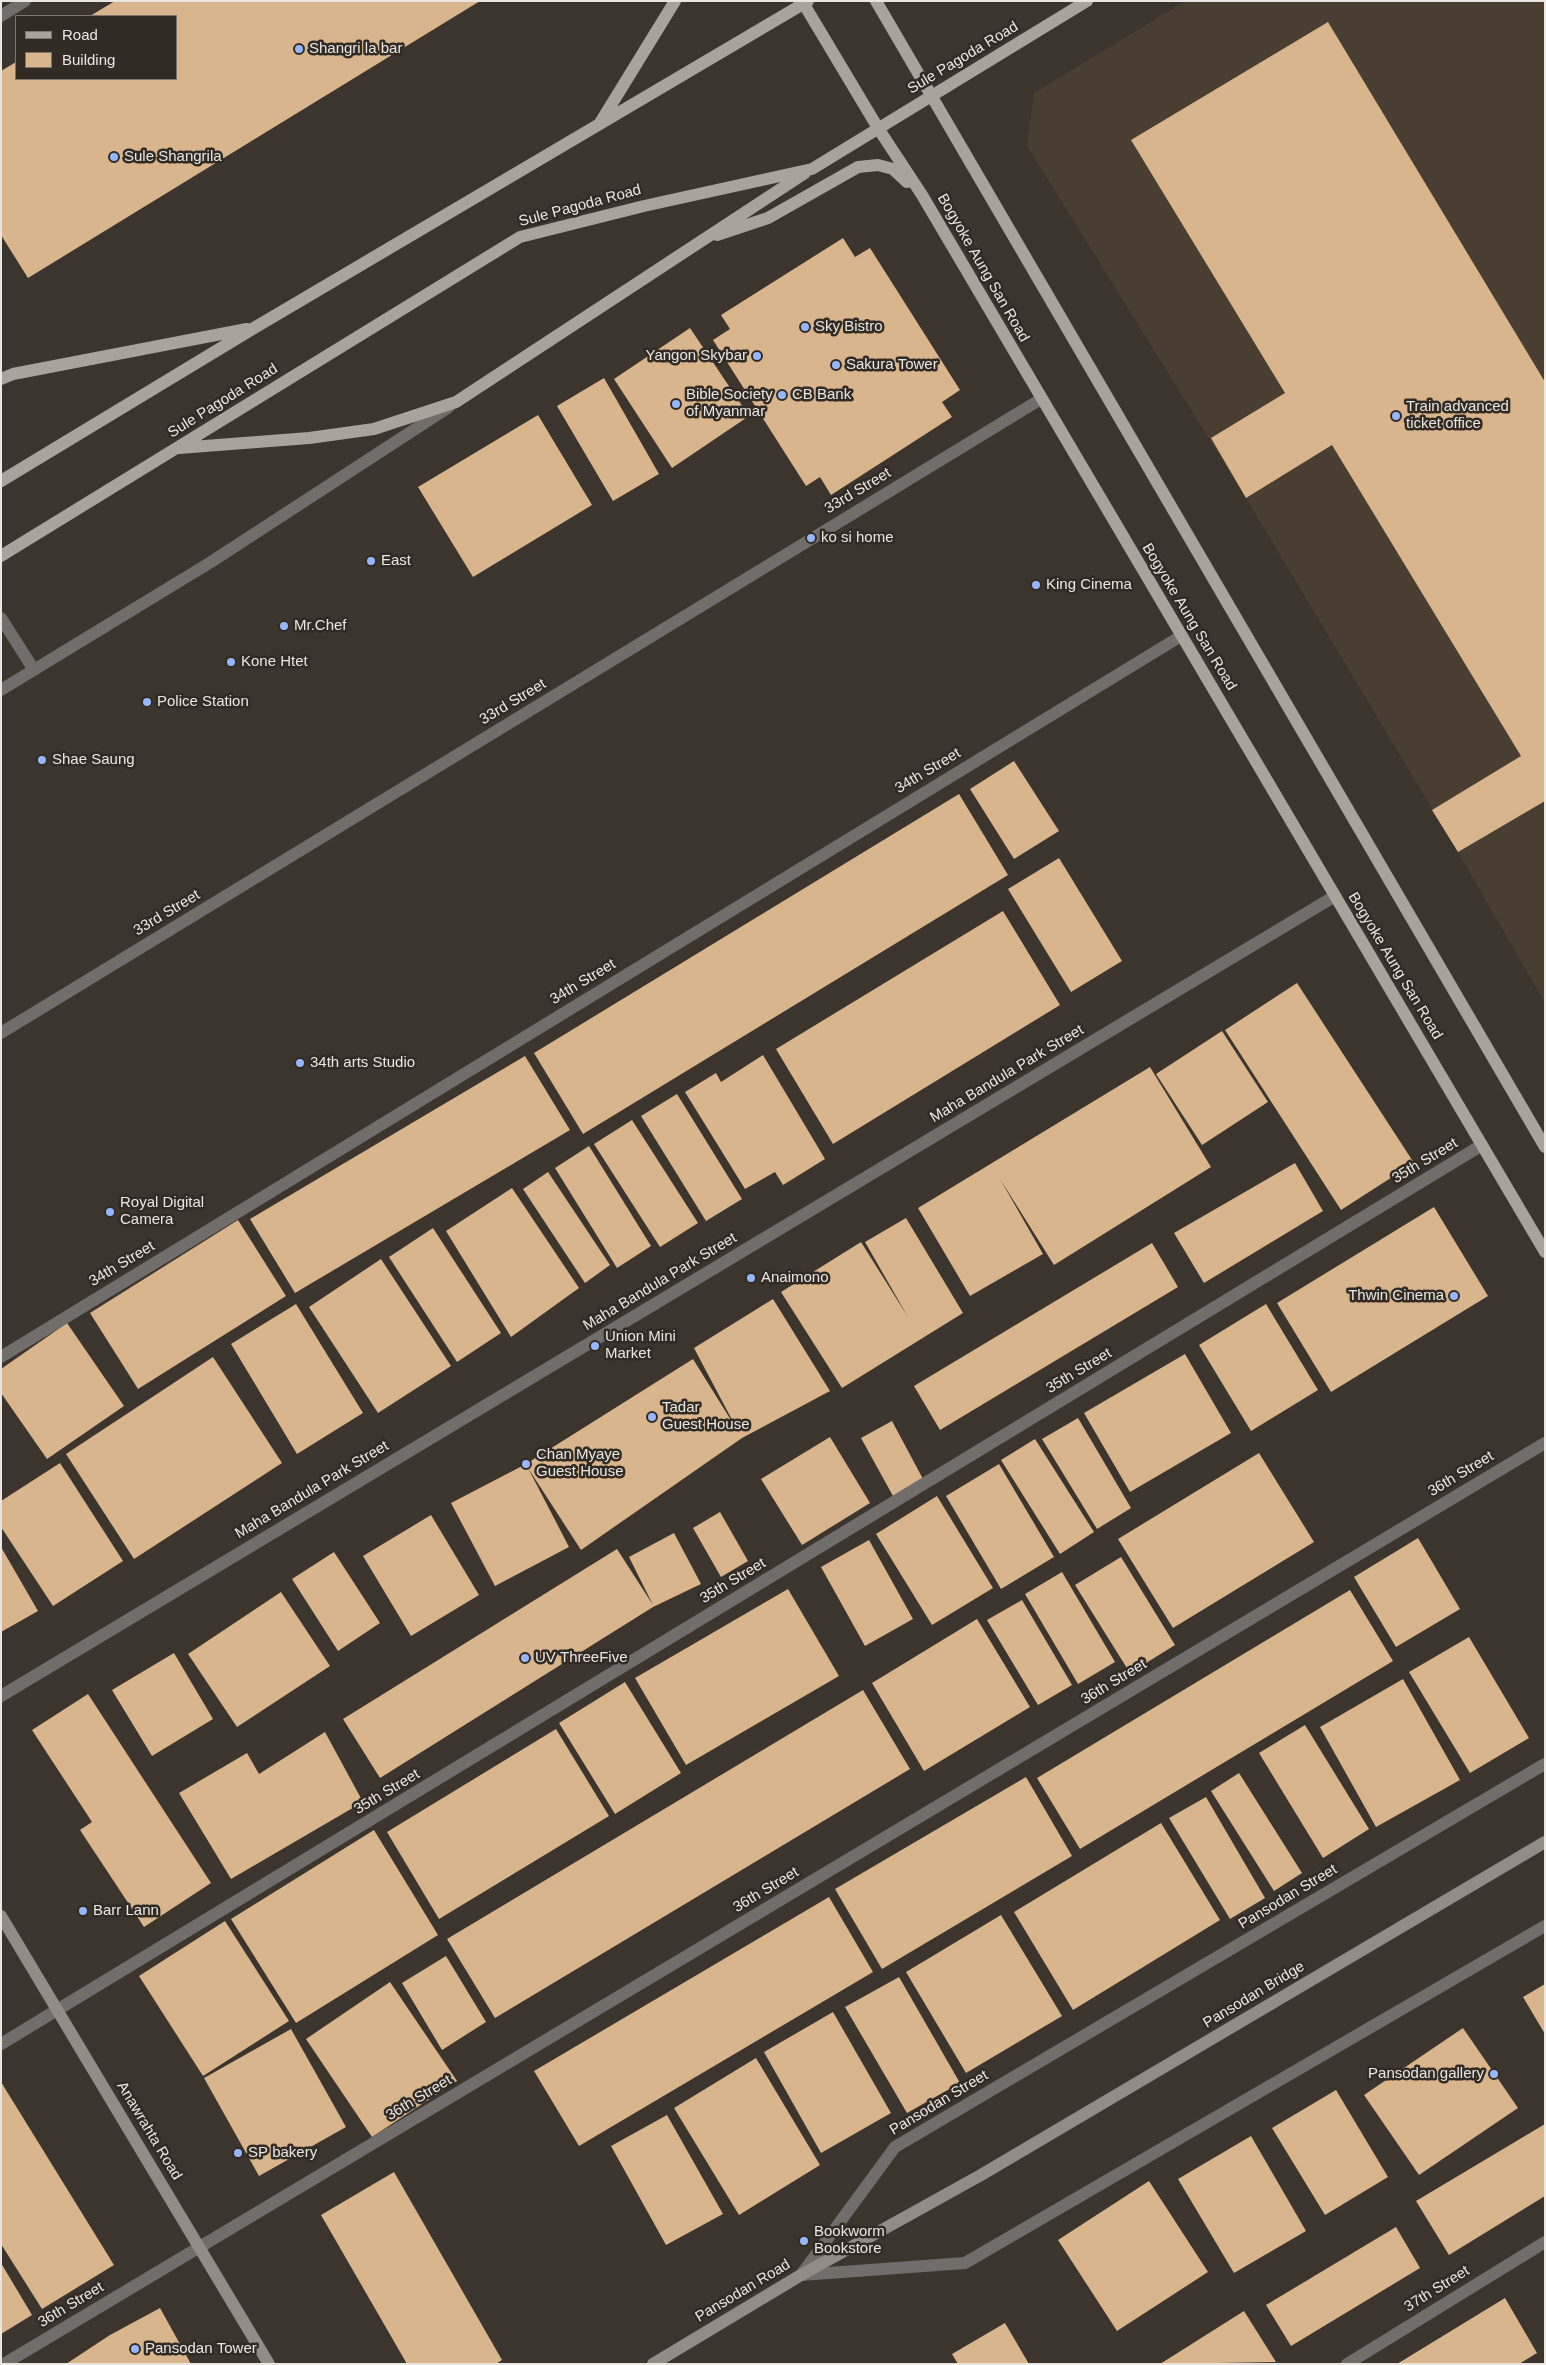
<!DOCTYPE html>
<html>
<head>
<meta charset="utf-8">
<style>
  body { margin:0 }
  #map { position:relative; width:1546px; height:2365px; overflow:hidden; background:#3b352e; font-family:Arial,sans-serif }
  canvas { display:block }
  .frame { position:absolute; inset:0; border:2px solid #eae6e1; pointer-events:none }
  .legend { position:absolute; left:15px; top:15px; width:162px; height:65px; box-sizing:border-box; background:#312b24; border:1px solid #7b7670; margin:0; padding:6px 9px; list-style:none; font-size:15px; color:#eae6e1 }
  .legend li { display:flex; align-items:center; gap:10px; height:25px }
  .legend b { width:25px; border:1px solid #7b7670 }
</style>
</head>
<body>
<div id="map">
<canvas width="1546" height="2365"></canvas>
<div class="frame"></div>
<ul class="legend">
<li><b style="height:6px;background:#aaa39c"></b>Road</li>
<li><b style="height:14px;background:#d8b58c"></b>Building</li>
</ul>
</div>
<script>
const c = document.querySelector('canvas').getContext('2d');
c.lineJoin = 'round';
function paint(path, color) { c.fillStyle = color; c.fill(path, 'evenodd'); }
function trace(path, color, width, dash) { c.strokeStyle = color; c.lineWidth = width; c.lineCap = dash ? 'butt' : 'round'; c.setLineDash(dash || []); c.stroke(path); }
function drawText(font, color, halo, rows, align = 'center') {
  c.font = font + ' Arial,sans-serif'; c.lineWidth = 5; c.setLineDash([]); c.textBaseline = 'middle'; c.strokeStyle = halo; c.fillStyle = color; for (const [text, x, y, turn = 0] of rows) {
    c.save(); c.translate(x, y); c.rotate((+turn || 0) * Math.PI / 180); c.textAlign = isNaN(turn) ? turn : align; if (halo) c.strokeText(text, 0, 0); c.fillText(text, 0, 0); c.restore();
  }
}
paint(new Path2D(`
  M1185,1H1545V1003L1458,852L1246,498L1027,146L1034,93Z`), '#483e31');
paint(new Path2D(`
  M115,1H480L28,278L1,235V71L16,62V79H176V16H90Z
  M1328,22L1545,382V801L1458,852L1432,810L1521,756L1332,445L1246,498L1211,438L1285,393L1131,140Z
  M843,238L855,257L870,248L960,390L942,402L952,417L831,495L820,477L806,486L713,340L730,329L721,315Z
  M690,328L749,416L672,468L614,379Z
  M604,378L659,474L613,501L557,406Z
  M538,415L592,505L473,577L418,487Z
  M1014,761L1059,831L1014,859L970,789Z
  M959,794L1008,875L583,1134L534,1053Z
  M1059,858L1122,961L1071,992L1008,889Z
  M1003,911L1060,1005L833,1144L776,1049Z
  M1297,983L1414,1163L1341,1210L1225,1030Z
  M1222,1031L1268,1102L1202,1145L1156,1074Z
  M763,1055L825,1159L783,1185L775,1172L745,1189L685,1092L716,1073L721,1082Z
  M525,1056L570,1130L295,1293L250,1219Z
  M1150,1067L1211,1167L1054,1265L1000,1179L1043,1254L970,1296L918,1208Z
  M677,1094L742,1199L706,1221L641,1116Z
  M632,1120L698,1223L660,1247L594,1144Z
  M589,1146L651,1246L617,1268L555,1168Z
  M1295,1163L1323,1211L1204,1283L1174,1233Z
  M548,1172L610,1265L585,1283L523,1189Z
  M512,1188L579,1288L511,1337L446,1231Z
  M1434,1207L1488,1296L1331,1392L1277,1303Z
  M906,1218L963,1313L842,1388L781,1292L861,1242L908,1317L865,1242Z
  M238,1220L286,1296L138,1389L90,1313Z
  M433,1228L501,1333L457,1362L389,1257Z
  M1152,1243L1178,1287L940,1430L914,1386Z
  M381,1259L451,1366L378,1413L309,1307Z
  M773,1299L830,1391L742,1438L581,1550L528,1468L569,1547L495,1586L451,1503L526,1464L693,1359L739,1433L694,1348Z
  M296,1304L363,1413L297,1454L231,1344Z
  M1266,1304L1318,1390L1251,1431L1199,1345Z
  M67,1323L124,1406L47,1459L1,1393V1369Z
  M1185,1354L1231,1433L1130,1492L1084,1413Z
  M213,1357L282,1463L134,1559L66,1454Z
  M1078,1418L1131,1508L1097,1529L1042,1439Z
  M892,1421L923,1479L893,1496L861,1438Z
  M830,1437L870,1503L802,1545L761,1479Z
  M1035,1439L1094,1532L1060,1554L1001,1460Z
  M1259,1453L1314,1542L1173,1628L1118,1539Z
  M60,1463L123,1561L53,1606L1,1527V1501Z
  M999,1464L1054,1557L1001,1589L946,1496Z
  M937,1496L993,1588L932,1625L876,1534Z
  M720,1512L748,1561L721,1577L693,1528Z
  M431,1515L479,1595L411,1636L363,1556Z
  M674,1533L701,1584L653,1607L380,1778L343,1719L617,1549L653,1605L629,1557Z
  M1418,1538L1460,1609L1396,1647L1354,1577Z
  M869,1540L913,1619L865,1646L821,1567Z
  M1,1547L38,1611L1,1632Z
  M334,1552L380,1623L338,1651L292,1579Z
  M1121,1557L1175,1645L1130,1673L1075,1585Z
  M1062,1572L1115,1662L1078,1684L1025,1594Z
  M788,1589L839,1676L686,1765L635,1678Z
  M1350,1590L1393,1661L1080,1849L1037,1778Z
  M281,1592L330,1666L237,1727L188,1654Z
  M1022,1600L1072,1685L1038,1705L987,1620Z
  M977,1619L1030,1707L924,1771L872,1683Z
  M1469,1637L1529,1738L1470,1773L1409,1672Z
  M174,1653L213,1719L152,1756L112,1690Z
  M1403,1679L1460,1780L1376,1827L1320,1727Z
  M625,1682L681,1773L615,1814L559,1723Z
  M863,1690L910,1769L495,2018L447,1939Z
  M88,1694L211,1883L144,1927L80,1830L92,1822L32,1730Z
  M1305,1725L1369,1829L1323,1858L1259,1753Z
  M556,1729L609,1816L439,1919L387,1832Z
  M325,1732L363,1802L231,1879L179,1793L247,1753L259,1774Z
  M1239,1773L1302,1873L1274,1891L1211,1791Z
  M1026,1777L1072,1856L882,1969L835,1889Z
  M1206,1797L1265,1898L1230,1919L1169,1818Z
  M1161,1823L1220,1920L1073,2010L1014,1912Z
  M374,1830L438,1935L296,2023L231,1919Z
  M829,1897L873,1972L579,2146L534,2071Z
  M1001,1915L1062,2016L966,2073L906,1972Z
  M225,1921L289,2021L203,2076L139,1976Z
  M446,1956L486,2022L442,2050L402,1983Z
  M899,1977L960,2083L907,2113L845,2007Z
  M390,1982L457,2081L372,2137L306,2039Z
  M1545,1984V2034L1523,1997Z
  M833,2012L891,2113L821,2153L764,2052Z
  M1463,2028L1518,2108L1419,2175L1364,2095Z
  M291,2029L346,2127L259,2176L204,2078Z
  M756,2058L820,2165L739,2215L674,2108Z
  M1,2082L114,2265L42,2309L1,2244Z
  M1336,2090L1388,2177L1325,2215L1272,2128Z
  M667,2115L723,2214L666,2245L611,2146Z
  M1545,2124V2196L1449,2255L1416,2201Z
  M1251,2136L1306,2231L1234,2273L1178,2179Z
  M394,2172L502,2360L496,2364H407L321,2215Z
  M1149,2181L1208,2272L1117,2331L1058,2240Z
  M1396,2227L1420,2268L1291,2346L1266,2305Z
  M1,2263L32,2315L1,2334Z
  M1505,2298L1537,2353L1519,2364H1397Z
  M160,2308L191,2364H66L110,2335Z
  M1244,2311L1276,2362L1160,2364Z
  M1005,2323L1029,2364H958L952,2354Z`), '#d8b58c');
trace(new Path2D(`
  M1,618L34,670
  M1,690L211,562L449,407`), '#716d6a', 12);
trace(new Path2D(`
  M1,16L25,1
  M1,1033L1041,399
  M1,1357L1181,636
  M1,1696L1335,896
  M1,2044L1482,1145
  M4,2364L1545,1443
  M1347,2364L1545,2242`), '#716d6a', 12);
trace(new Path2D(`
  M801,2275L895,2147L1545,1764
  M801,2275L965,2263L1545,1926`), '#716d6a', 12);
trace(new Path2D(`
  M1,1916L269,2364
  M653,2364L801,2275L981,2175L1545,1842`), '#918c86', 12);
trace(new Path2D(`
  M802,1L878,128L922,195L1545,1252
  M876,1L1545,1147
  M600,123L675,1
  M717,235L768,218L858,167L878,165L893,169L907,182
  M1,379L13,374L247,329
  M179,448L309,438L374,429L456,402L805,173
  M1,481L254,328L808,1
  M1,556L520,237L644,206L812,169L1087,1`), '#aaa39c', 12);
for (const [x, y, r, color] of [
  [299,49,5,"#96b6fd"],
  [114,157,5,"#96b6fd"],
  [805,327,5,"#96b6fd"],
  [757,356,5,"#96b6fd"],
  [836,365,5,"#96b6fd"],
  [782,395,5,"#96b6fd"],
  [676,404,5,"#96b6fd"],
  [1396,416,5,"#96b6fd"],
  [811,538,5,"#96b6fd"],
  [371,561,5,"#96b6fd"],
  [1036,585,5,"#96b6fd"],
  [284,626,5,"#96b6fd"],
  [231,662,5,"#96b6fd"],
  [147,702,5,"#96b6fd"],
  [42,760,5,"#96b6fd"],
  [300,1063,5,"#96b6fd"],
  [110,1212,5,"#96b6fd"],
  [751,1278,5,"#96b6fd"],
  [1454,1296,5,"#96b6fd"],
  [595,1346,5,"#96b6fd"],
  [652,1417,5,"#96b6fd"],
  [526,1464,5,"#96b6fd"],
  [525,1658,5,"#96b6fd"],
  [83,1911,5,"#96b6fd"],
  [1494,2074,5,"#96b6fd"],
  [238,2153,5,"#96b6fd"],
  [804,2241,5,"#96b6fd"],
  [135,2349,5,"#96b6fd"]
]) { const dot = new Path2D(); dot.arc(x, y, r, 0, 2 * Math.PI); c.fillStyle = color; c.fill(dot); trace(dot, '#312b24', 2); }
drawText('15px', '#eae6e1', '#312b24', [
  ["Shangri la bar",309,49],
  ["Sule Shangrila",124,157],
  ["Sky Bistro",815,327],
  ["Yangon Skybar",747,356,"right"],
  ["Sakura Tower",846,365],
  ["Bible Society",686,395],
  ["of Myanmar",686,412],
  ["CB Bank",792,395],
  ["Train advanced",1406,407],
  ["ticket office",1406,424],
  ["ko si home",821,538],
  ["East",381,561],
  ["King Cinema",1046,585],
  ["Mr.Chef",294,626],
  ["Kone Htet",241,662],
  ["Police Station",157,702],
  ["Shae Saung",52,760],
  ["34th arts Studio",310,1063],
  ["Royal Digital",120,1203],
  ["Camera",120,1220],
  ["Anaimono",761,1278],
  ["Thwin Cinema",1444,1296,"right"],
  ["Union Mini",605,1337],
  ["Market",605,1354],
  ["Tadar",662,1408],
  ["Guest House",662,1425],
  ["Chan Myaye",536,1455],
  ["Guest House",536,1472],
  ["UV ThreeFive",535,1658],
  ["Barr Lann",93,1911],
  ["Pansodan gallery",1484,2074,"right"],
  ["SP bakery",248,2153],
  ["Bookworm",814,2232],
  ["Bookstore",814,2249],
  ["Pansodan Tower",145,2349]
], 'left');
drawText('15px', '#eae6e1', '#312b24', [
  ["Sule Pagoda Road",963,58,-31],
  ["Sule Pagoda Road",580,206,-15],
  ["Bogyoke Aung San Road",983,268,60],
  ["Sule Pagoda Road",223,401,-32],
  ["33rd Street",858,491,-31],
  ["Bogyoke Aung San Road",1189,617,59],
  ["33rd Street",513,702,-31],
  ["34th Street",928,771,-31],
  ["33rd Street",167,913,-31],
  ["Bogyoke Aung San Road",1395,966,59],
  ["34th Street",583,982,-31],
  ["Maha Bandula Park Street",1007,1074,-31],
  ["35th Street",1425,1161,-31],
  ["34th Street",122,1264,-31],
  ["Maha Bandula Park Street",660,1282,-31],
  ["35th Street",1079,1371,-31],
  ["36th Street",1461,1474,-31],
  ["Maha Bandula Park Street",312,1490,-31],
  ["35th Street",733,1581,-31],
  ["36th Street",1114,1682,-31],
  ["35th Street",387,1792,-31],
  ["36th Street",766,1890,-31],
  ["Pansodan Street",1288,1897,-31],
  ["Pansodan Bridge",1254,1995,-31],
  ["36th Street",419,2098,-31],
  ["Pansodan Street",939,2103,-31],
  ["Anawrahta Road",149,2131,59],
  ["37th Street",1437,2289,-32],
  ["Pansodan Road",743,2291,-31],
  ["36th Street",71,2305,-31]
]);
</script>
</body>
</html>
